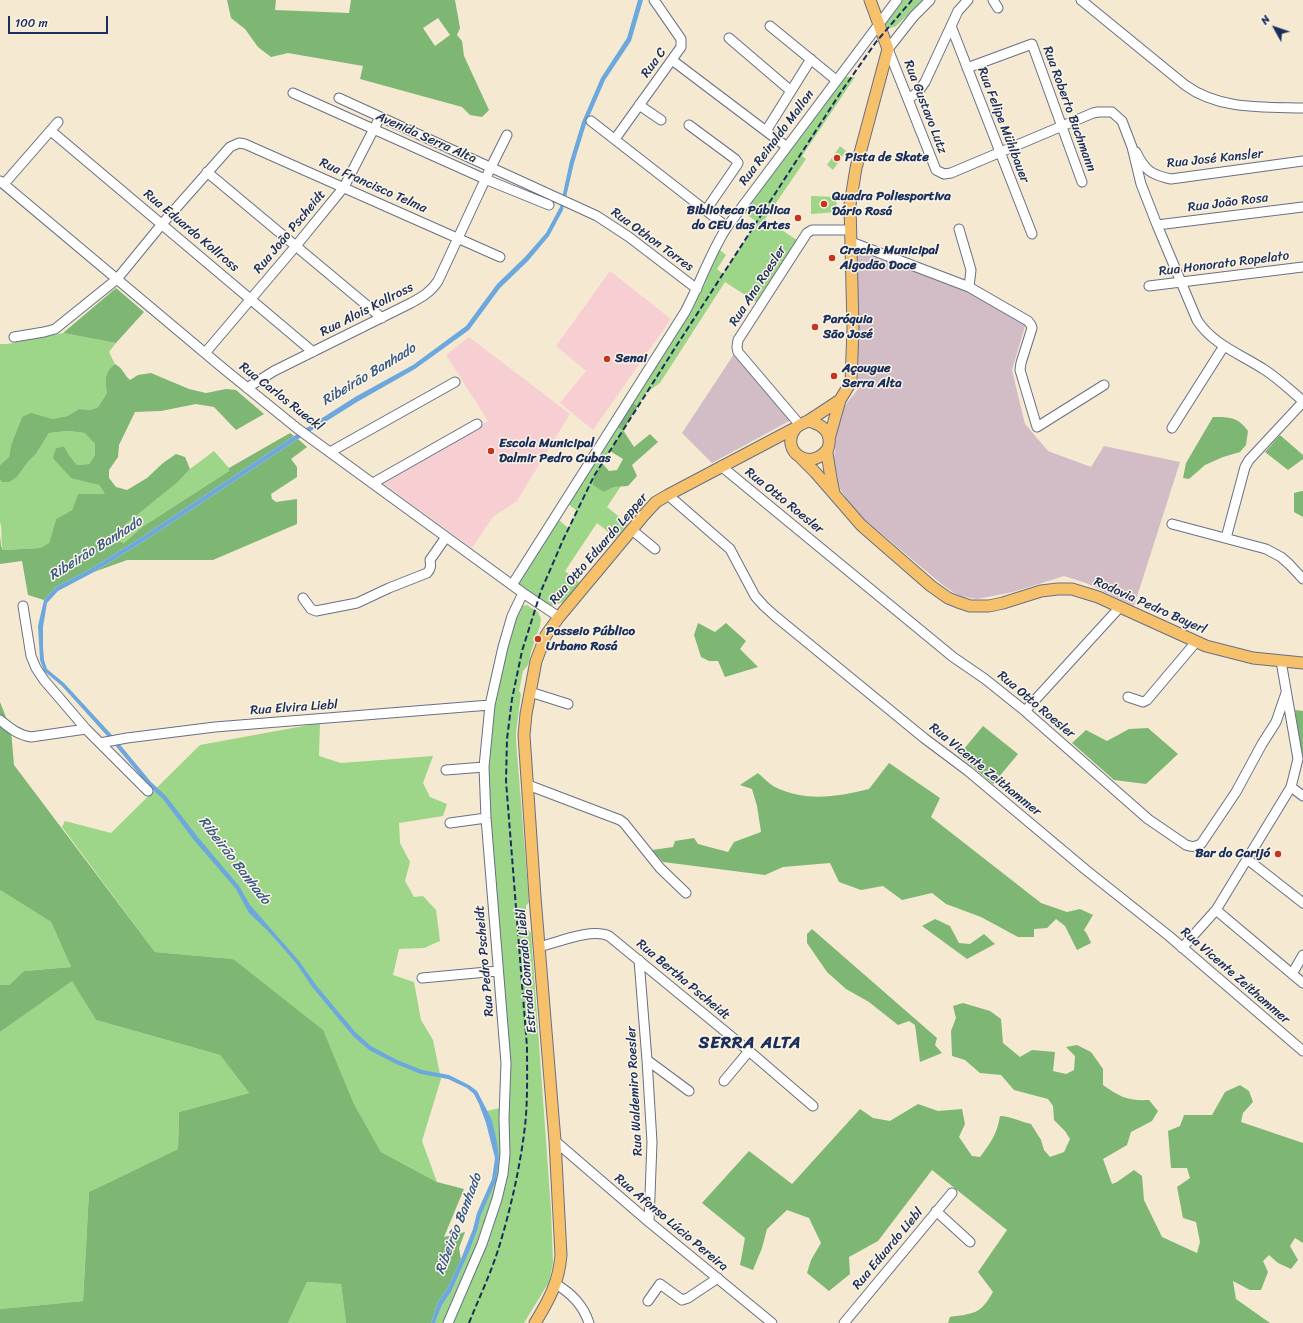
<!DOCTYPE html>
<html>
<head>
<meta charset="utf-8">
<style>
  body { margin:0 }
  #map { position:relative; width:1303px; height:1323px; overflow:hidden; background:#f5e9d1; font-family:Sriracha,sans-serif }
  canvas { display:block }
  .north { position:absolute; left:1255px; top:8px; width:40px; height:40px; -webkit-text-stroke:3px #fcf5e5; paint-order:stroke; rotate:310deg; font-size:11px; font-weight:700; line-height:16px; text-align:center; color:#1b2f5e }
  .north::after { content:''; display:block; margin:auto; width:14px; height:18px; background:#1b2f5e; clip-path:polygon(50% 0,100% 100%,50% 72%,0 100%) }
  .scale { position:absolute; left:8px; top:16px; width:100px; height:18px; box-sizing:border-box; border:2px solid #1b2f5e; border-top:0; padding-left:5px; font-size:12px; line-height:14px; white-space:nowrap; color:#1b2f5e; -webkit-text-stroke:3px #fcf5e5; paint-order:stroke }
</style>
</head>
<body>
<div id="map">
<canvas width="1303" height="1323"></canvas>
<div class="north">N</div>
<div class="scale">100 m</div>
</div>
<script>
const c = document.querySelector('canvas').getContext('2d');
c.lineJoin = 'round';
function paint(path, color) { c.fillStyle = color; c.fill(path, 'evenodd'); }
function trace(path, color, width, dash) { c.strokeStyle = color; c.lineWidth = width; c.lineCap = dash ? 'butt' : 'round'; c.setLineDash(dash || []); c.stroke(path); }
function drawText(font, color, halo, rows, align = 'center') {
  c.font = font + ' Sriracha,sans-serif'; c.lineWidth = 3; c.setLineDash([]); c.textBaseline = 'middle'; c.strokeStyle = halo; c.fillStyle = color; for (const [text, x, y, turn = 0] of rows) {
    c.save(); c.translate(x, y); c.rotate((+turn || 0) * Math.PI / 180); c.textAlign = isNaN(turn) ? turn : align; if (halo) c.strokeText(text, 0, 0); c.fillText(text, 0, 0); c.restore();
  }
}
paint(new Path2D(`
  M610,271L671,319L593,430L560,403L586,371L556,346Z
  M469,337L570,414L517,501L493,517L472,548L381,482L488,421L446,355Z`), '#f7cfd2');
paint(new Path2D(`
  M857,251L962,289L1026,323L1012,370L1025,424L1048,451L1091,467L1104,446L1180,462L1134,606L1086,583L1064,576L1013,592L977,599L959,596L944,586L865,520L851,505L840,489L834,460L837,428L843,408L858,389Z
  M734,354L793,419L712,463L682,433Z`), '#d2bdc6');
paint(new Path2D(`
  M900,0H924L895,27L889,28L883,22Z
  M845,77H855L802,156L806,159L765,219L797,240L756,302L725,282L660,383L646,393L638,406L631,402L719,249L726,255L717,269L723,274L757,222L743,212Z
  M840,146L846,151L833,170L827,165Z
  M811,196L837,197L836,212L811,214Z
  M63,333L116,343L109,352L115,364C104,372 105,381 107,393L98,407L91,410L79,409L67,416L52,419L22,417L11,445L9,457L0,465V344H7Z
  M616,427L623,430L594,476L604,492L614,487L621,486L607,507L628,524L616,538L597,523L565,571L580,583L564,602L551,606L519,586V582L558,519L568,528L577,511L568,504Z
  M68,431L86,433L95,444V455L89,464L77,465L69,455L64,446L56,448L86,481L99,485L106,495L78,494L72,510L56,519L49,543L40,548L3,550C0,541 3,531 0,522V480L2,482L17,477L28,462L36,454L49,433Z
  M214,451L229,468V471L142,527L124,543L119,541V534L126,524L178,482L190,469Z
  M527,605L538,612L541,619L540,626L531,652L528,665L523,671L519,691L521,694L516,732V740L529,902L526,906L527,929L531,933L551,1210L553,1263L549,1282L524,1323H435L442,1305L451,1292L469,1252L477,1231L481,1215L496,1181L499,1159L492,1120L487,1111L504,1107L486,818L488,723L517,607Z
  M320,723L319,756L341,763L433,756L423,783L430,797L447,804L443,816L399,823L400,843L410,862L405,881L414,897L423,896L436,910L440,941L424,948L399,949L393,975L414,982L421,1020L433,1040L441,1079L422,1141L437,1182L381,1152L353,1102L233,959L155,952L62,827L65,821L111,833L200,745Z
  M0,890L51,922L71,967L24,971L9,985H0Z
  M72,980L96,1020L220,1055L249,1093L179,1112L178,1149L89,1192L83,1301L0,1309V1032Z
  M307,1282L341,1284L346,1323H288Z`), '#9dd688');
paint(new Path2D(`
  M227,0H276L275,10L349,13L351,0H455L460,28L457,35L462,41L464,56L489,110L482,117L470,115L462,107L360,79L363,66L288,53L271,57L258,47L245,29L231,18ZM438,18L450,35L435,46L423,28Z
  M116,288L144,312L116,343L63,333Z
  M115,364C124,369 123,374 130,380L138,375L151,373L189,389L206,393L226,389L236,390L264,414L236,430L214,407L196,404L161,411L135,412L119,445L118,457L109,470V478L116,487L127,490L147,478L163,463L176,454L185,457L190,469L178,482L126,524L119,534V541L124,543L142,527L229,471V468L290,433L294,436L139,539L92,568L56,587L44,600L28,595L22,561L0,564V536L1,546L3,550L40,548L49,543L56,519L72,510L78,494H105L99,485L71,478L53,458L56,448L64,446L69,455L77,465L89,464L95,455V444L85,433L68,431L49,433L36,454L28,462L17,477L9,482H2L0,480V465L9,457L11,445L22,417L31,413L52,419L67,416L79,409L91,410L98,407L107,393C105,381 104,372 115,364Z
  M631,402L638,406L623,430L634,447L650,434L658,442L632,465L637,476L628,486L614,487L604,492L593,485L594,476L602,463L609,471L617,470L623,459L610,451L623,430L616,427Z
  M1213,417C1230,417 1238,417 1248,431L1246,445L1240,452L1223,457L1205,465L1189,479L1183,478L1186,463Z
  M1280,435L1303,455V459L1288,470L1265,452Z
  M298,439L307,447L291,459L297,467V477L271,494L272,499L276,502L297,499V524L213,560H127L94,572L141,543Z
  M1302,491H1303V517L1294,512V493Z
  M698,623L715,632L726,623L746,641L740,649L758,667L725,677L718,661H709L701,657L694,635Z
  M0,702L11,730L14,765L155,952L233,959L323,1030L353,1102L381,1152L437,1182L464,1189L444,1237L465,1232L459,1248L461,1259L447,1289L438,1302L431,1323H346L341,1284L307,1282L288,1323H0V1309L83,1301L89,1192L178,1149L179,1112L249,1093L220,1055L96,1020L72,981L0,1032V985H9L24,971L71,967L51,922L0,890Z
  M1295,710L1303,711V758L1302,757Z
  M983,726L1018,754L993,784L959,755Z
  M1148,728L1178,754L1146,784L1114,780L1072,743L1086,730L1107,741L1129,729Z
  M889,763L940,798L931,817L1041,903L1067,912L1080,909L1093,915L1084,930L1087,934L1091,943L1077,950L1065,926L1056,919L1047,928L1034,929V937H1018L981,917L946,904L932,893L902,900L883,886L861,890L839,882L830,863L783,867L765,875L663,862L652,850L673,847L675,841L694,838L698,844L728,852L734,842L761,832L757,806L752,789L740,785L758,773C763,777 769,784 775,787C806,802 837,797 869,789Z
  M935,919L950,926L959,943L970,944L984,934L995,944L967,959L922,926Z
  M812,929L937,1038L935,1045L942,1053L920,1062L915,1025L909,1021L898,1025L869,1002L846,989L827,972L807,943V934Z
  M963,1003L990,1011L1001,1019L1003,1043L1020,1057L1032,1050L1055,1052L1053,1071L1066,1074L1074,1070L1075,1056L1066,1047L1077,1045L1091,1052L1103,1069V1085C1120,1097 1128,1101 1149,1100L1158,1111L1152,1121L1131,1132L1127,1145L1103,1159L1112,1184L1117,1182L1134,1170L1142,1176L1144,1200L1162,1237L1197,1253L1200,1242L1196,1222L1183,1218L1177,1187L1190,1178L1187,1168H1171L1168,1131L1180,1126L1184,1115H1212L1225,1092L1240,1085L1249,1091L1253,1102L1243,1113L1241,1122L1303,1143V1243L1295,1238L1290,1246L1298,1260L1291,1269L1278,1263L1269,1255L1263,1261L1268,1272L1261,1290H1250L1233,1281L1236,1299L1270,1323H948L950,1317C974,1313 980,1315 993,1292L978,1272L1007,1230L932,1170L878,1241L849,1257L850,1274L829,1291L807,1273L811,1260L821,1243L809,1218L787,1210L767,1229L762,1248L753,1270L740,1265L745,1238L702,1203L749,1151L792,1184L860,1109L873,1118L890,1121L918,1104L938,1111L962,1109L965,1124L959,1137L972,1156L980,1157C991,1142 997,1134 1000,1116C1010,1116 1021,1122 1031,1124L1041,1140L1044,1150L1050,1157L1064,1152L1070,1139L1065,1131L1054,1120L1053,1106L1048,1099L1014,1090L1001,1075L980,1073L965,1060L952,1056L951,1031L956,1018L953,1006Z`), '#7eb774');
paint(new Path2D(`
  M638,0H643L631,41L605,80L586,124L574,163L563,210L549,236L528,261L500,288L469,330L415,369L357,402L298,439L141,543L94,572L58,591L47,603L43,627V647L44,660L47,669L64,683L112,735L151,782L166,796L197,836L239,886L250,905L299,961L316,985L356,1033L371,1046L397,1060L422,1070L449,1075L469,1085L477,1091L492,1120L497,1142L499,1159L496,1181L481,1215L477,1231L469,1252L451,1292L442,1305L435,1323H431L438,1302L447,1289L461,1259L473,1229L477,1213L492,1179L495,1158L486,1123L479,1104L474,1094L467,1088L448,1079L421,1074L396,1064L369,1050L353,1036L313,988L296,963L268,931L249,913L236,889L193,839L163,799L148,785L109,738L62,686L44,671L40,660L38,626L44,600L56,587L92,568L139,539L294,436L355,397L413,365L466,326L497,284L525,257L546,233L560,207L570,161L582,122L601,78L627,38Z`), '#6ca8dd');
const minor = new Path2D(`
  M930,0L914,16L888,49L936,170L944,174L951,173L1093,113L1098,112H1112L1122,121L1132,147L1141,184L1157,225L1197,320C1213,345 1241,354 1265,370C1279,379 1291,391 1303,401
  M993,0L998,8
  M1081,0L1185,85C1219,110 1263,107 1303,108
  M770,26L836,80
  M951,26L1032,234
  M729,38L791,91
  M672,60L787,147
  M967,68L1032,44L1082,182
  M293,93L485,179L549,205
  M339,98L597,216L629,237L697,289
  M908,99L918,92L925,82L958,11L968,0
  M639,105L661,120
  M591,121L727,227
  M689,125L735,159L738,163L737,165L706,210
  M51,131L313,352
  M766,131L811,59
  M615,139L681,47V39L654,0
  M1136,152C1145,171 1152,175 1171,179L1303,161
  M207,172L382,318
  M0,181L224,369L298,429L523,593L559,617
  M4,184L58,122
  M1157,225L1303,207
  M959,229L971,270L969,287
  M851,242L969,287L1028,321L1031,325L1032,328L1021,363L1020,370L1037,427L1104,385
  M1149,286L1303,267
  M14,337L44,332L55,329L117,279L162,224L230,147L239,143L245,144L500,257
  M205,353L295,247L344,187L380,117
  M247,388L274,371L411,303C422,297 431,292 438,281L491,167L507,135
  M800,425L738,352L737,347L738,340L807,233L812,230H851
  M1172,428L1224,346
  M330,452L455,382
  M721,466L953,657L985,679L1025,711L1148,819L1186,845C1192,847 1195,847 1201,844L1236,792L1262,744L1276,722L1286,693
  M373,483L477,424
  M668,495L730,549L755,596L764,606L775,616L924,738L968,771L1086,870L1169,936L1303,1051
  M1172,524L1266,549L1281,557L1289,564L1303,579
  M632,530L655,549
  M1226,538L1245,467L1249,460L1303,402
  M512,585L685,312C700,284 710,253 727,227L897,0
  M303,598L311,609L316,611L357,603L389,588L427,573C431,569 431,566 430,560L446,537
  M23,606L31,656L36,668L44,680L86,729L148,791
  M530,692L568,704
  M1128,697L1143,702L1147,700L1196,642
  M1025,711L1120,607
  M0,720C10,728 18,735 31,737L86,729
  M100,743L127,738L215,727L490,705
  M446,770L484,767
  M528,785L620,820L624,823L660,868L686,893
  M1291,787L1303,796
  M450,823L486,818
  M1247,859L1303,903
  M1216,910L1303,983
  M539,947C559,942 591,928 609,936L749,1051L813,1106
  M1182,948L1216,910L1291,787L1298,759L1281,661
  M639,960L647,1060L652,1142L649,1222
  M1292,974L1303,955
  M422,978L498,971
  M647,1060L689,1091
  M724,1081L749,1051
  M555,1141L649,1222L772,1323
  M936,1211L970,1242
  M556,1284C572,1294 583,1305 589,1323
  M648,1301L660,1284L682,1300L688,1298L718,1278
  M448,1323L482,1244L497,1199L503,1174L505,1154L504,1118L506,1063L486,818L484,767L490,705L503,647L512,616L523,593
  M844,1323L952,1193`);
const major = new Path2D(`
  M808,421L840,400L851,382L853,328L850,205L856,168L888,49L870,0
  M829,439L840,400
  M827,450C808,473 780,449 795,429C798,425 804,423 808,421C820,424 831,430 829,444C829,447 827,449 827,453C829,466 831,480 834,493
  M801,458L815,472L861,525L931,586L948,598L958,602L970,606H989L1003,603L1041,591L1058,589H1072L1098,597L1206,646L1253,658L1303,663
  M535,1323C549,1300 559,1282 561,1255L555,1141L535,897L524,735L526,714L536,661L546,635L559,617L644,515L656,502L668,495L795,428`);
trace(minor, '#677086', 11);
trace(major, '#677086', 13);
trace(minor, '#fff', 9);
trace(major, '#f7c06b', 11);
trace(new Path2D(`
  M469,1323C479,1298 491,1273 499,1247C510,1211 519,1172 524,1134C528,1106 527,1076 527,1047L506,781L507,739L512,699L522,651L541,591L563,540L594,476L675,348L841,92L876,42L912,0`), '#1b2f5e', 2, [6, 3]);
for (const [x, y, r, color] of [
  [837,158,4,"#c8321e"],
  [824,204,4,"#c8321e"],
  [798,218,4,"#c8321e"],
  [832,258,4,"#c8321e"],
  [815,327,4,"#c8321e"],
  [607,359,4,"#c8321e"],
  [834,376,4,"#c8321e"],
  [491,451,4,"#c8321e"],
  [538,639,4,"#c8321e"],
  [1278,854,4,"#c8321e"]
]) { const dot = new Path2D(); dot.arc(x, y, r, 0, 2 * Math.PI); c.fillStyle = color; c.fill(dot); trace(dot, '#fcf5e5', 1.5); }
drawText('13px', '#1b2f5e', '#fcf5e5', [
  ["Rua C",654,63,-54],
  ["Rua Gustavo Lutz",925,107,69],
  ["Rua Roberto Buchmann",1069,109,70],
  ["Rua Felipe Mühlbauer",1003,125,69],
  ["Avenida Serra Alta",426,138,24],
  ["Rua Reinaldo Mallon",777,138,-53],
  ["Rua José Kansler",1215,159,-6],
  ["Rua Francisco Telma",373,186,24],
  ["Rua João Rosa",1228,203,-7],
  ["Rua Eduardo Kollross",191,231,40],
  ["Rua João Pscheidt",290,232,-50],
  ["Rua Othon Torres",652,240,36],
  ["Rua Honorato Ropelato",1224,264,-7],
  ["Rua Ana Roesler",758,286,-57],
  ["Rua Alois Kollross",367,310,-27],
  ["Rua Carlos Rueckl",281,397,38],
  ["Rua Otto Roesler",784,501,39],
  ["Rua Otto Eduardo Lepper",599,549,-49],
  ["Rodovia Pedro Bayerl",1150,606,24],
  ["Rua Otto Roesler",1036,705,40],
  ["Rua Elvira Liebl",294,708,-4],
  ["Rua Vicente Zeithammer",985,770,39],
  ["Rua Pedro Pscheidt",485,961,-95],
  ["Estrada Conrado Liebl",527,971,-95],
  ["Rua Vicente Zeithammer",1235,976,41],
  ["Rua Bertha Pscheidt",683,980,40],
  ["Rua Waldemiro Roesler",635,1091,-93],
  ["Rua Afonso Lúcio Pereira",671,1223,40],
  ["Rua Eduardo Liebl",888,1249,-50]
]);
drawText('bold 13px', '#1b2f5e', '#fcf5e5', [
  ["Pista de Skate",845,158],
  ["Quadra Poliesportiva",832,197],
  ["Dário Rosá",832,212],
  ["Biblioteca Pública",790,211,"right"],
  ["do CEU das Artes",790,226,"right"],
  ["Creche Municipal",840,251],
  ["Algodão Doce",840,266],
  ["Paróquia",823,320],
  ["São José",823,335],
  ["Senai",615,359],
  ["Açougue",842,369],
  ["Serra Alta",842,384],
  ["Escola Municipal",499,444],
  ["Dalmir Pedro Cubas",499,459],
  ["Passeio Público",546,632],
  ["Urbano Rosá",546,647],
  ["Bar do Carijó",1270,854,"right"]
], 'left');
drawText('italic 14px', '#37598a', '#fcf5e5', [
  ["Ribeirão Banhado",369,375,-31],
  ["Ribeirão Banhado",96,549,-32],
  ["Ribeirão Banhado",234,861,52],
  ["Ribeirão Banhado",459,1224,-69]
]);
c.letterSpacing = '1px';
drawText('bold 17px', '#1b2f5e', '#fcf5e5', [
  ["SERRA ALTA",750,1044]
]);
c.letterSpacing = '0px';
</script>
</body>
</html>
